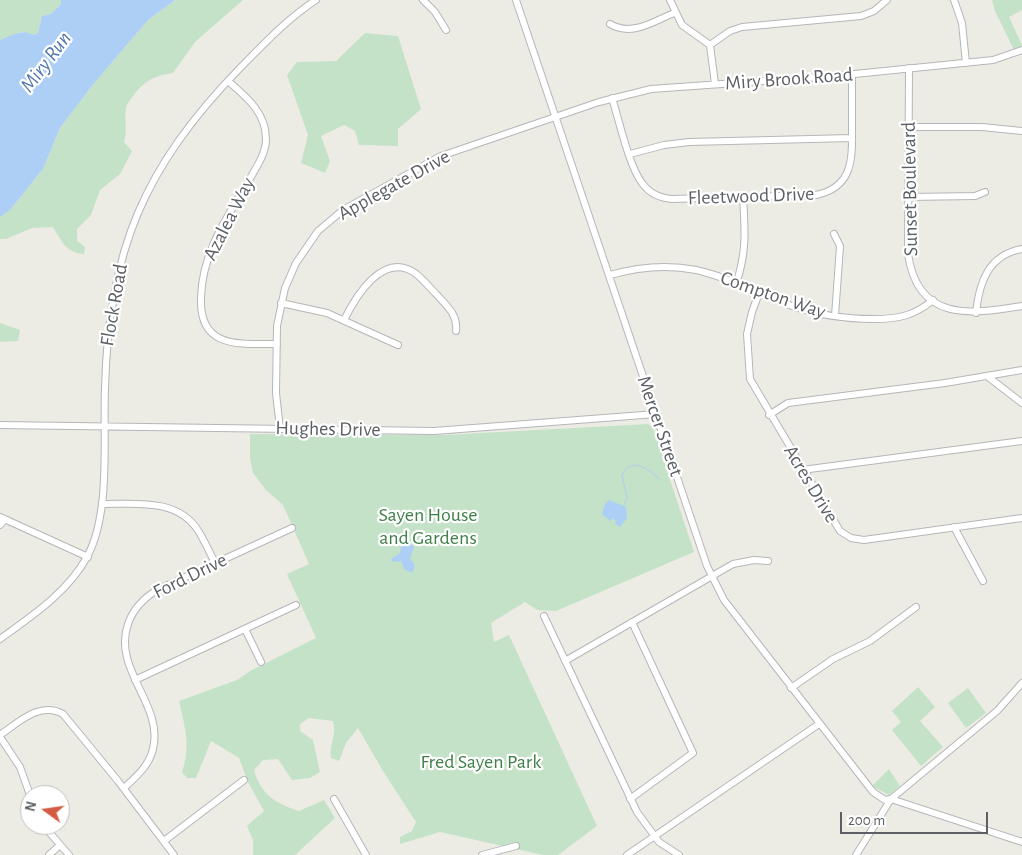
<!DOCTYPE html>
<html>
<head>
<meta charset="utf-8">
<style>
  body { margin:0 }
  #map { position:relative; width:1022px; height:855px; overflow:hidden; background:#edece4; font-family:"Alegreya Sans",sans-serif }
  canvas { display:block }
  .north { position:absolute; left:20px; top:785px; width:50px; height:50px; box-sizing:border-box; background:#fff; border:1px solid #bebfc1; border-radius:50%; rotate:284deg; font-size:14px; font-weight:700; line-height:20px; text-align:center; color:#5c5f63 }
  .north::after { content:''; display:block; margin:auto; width:18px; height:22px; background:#d45c43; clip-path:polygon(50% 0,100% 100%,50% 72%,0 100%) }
  .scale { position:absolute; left:840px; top:812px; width:148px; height:22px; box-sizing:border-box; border:2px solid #5c5f63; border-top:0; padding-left:6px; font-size:15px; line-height:18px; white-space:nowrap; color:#5c5f63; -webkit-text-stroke:4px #fff; paint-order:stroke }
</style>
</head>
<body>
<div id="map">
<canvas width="1022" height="855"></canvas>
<div class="north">N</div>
<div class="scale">200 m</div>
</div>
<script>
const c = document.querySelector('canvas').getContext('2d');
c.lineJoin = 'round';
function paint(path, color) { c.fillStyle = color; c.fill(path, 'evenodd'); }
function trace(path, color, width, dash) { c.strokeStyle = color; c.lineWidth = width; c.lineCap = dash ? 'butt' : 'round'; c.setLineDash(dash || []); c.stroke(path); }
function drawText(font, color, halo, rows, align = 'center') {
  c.font = font + ' "Alegreya Sans",sans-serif'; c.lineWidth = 4.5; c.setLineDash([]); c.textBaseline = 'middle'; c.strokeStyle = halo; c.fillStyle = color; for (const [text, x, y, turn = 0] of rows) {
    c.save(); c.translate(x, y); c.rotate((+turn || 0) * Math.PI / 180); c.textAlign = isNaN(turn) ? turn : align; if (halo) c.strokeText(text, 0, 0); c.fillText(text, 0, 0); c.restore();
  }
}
paint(new Path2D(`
  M0,0H61V4L51,14L42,16L38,33L33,35L21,32L0,40Z
  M175,0H243L195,42L173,73C155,76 145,80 134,95C131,99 127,103 126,108C124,120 128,130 124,142L132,151L120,174L100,190L91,215L77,229V241L85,247L84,254C67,254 61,240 53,227L32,228L6,239H0V217L10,210L43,169L60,128L91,87L148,20Z
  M992,0H1022V10L1009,17L1022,45L1014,50L995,11Z
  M365,33L398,36L421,109L398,129V146L359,145L355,131L344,125L321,136L330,161L325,173L301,163L308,135L287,75L297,62L336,61Z
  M0,323L20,330L18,341L0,342Z
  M648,424L653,428L694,552L556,611L537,610L525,602L491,623L494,642L509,635L597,826L558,855H543L440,832L400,844V837L412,831L416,822L383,771L358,728L346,743L339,761L331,758C329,744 337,735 333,721L309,718L300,724V731L313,740L320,772L310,778L292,780L278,759L263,760L254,770C261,795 275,803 299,811L324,800L335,818L295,855H253V840L247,826L264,811L248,782L239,758L211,741L196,778H187L182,772C191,747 185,727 179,701L237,680L250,671L316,638L287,574L309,564L283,505L266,490L253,473L250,458V434L444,435Z
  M918,687L935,707L920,721L943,747L921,766L892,730L901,722L892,711Z
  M968,688L986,713L966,728L948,703Z
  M889,769L900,786L889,795L872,786Z`), '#c4e2c7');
paint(new Path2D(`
  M61,0H175L148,20L91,87L60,128L43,169L10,210L0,217V40C11,36 23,28 33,35L38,33L42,16L51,14L61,4Z
  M609,500L626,507L627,518L620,527L615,524L616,521L613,518L610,521L602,514L605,504Z
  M409,543L414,547L410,559L415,565L413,572H410L404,569L401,561L393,562L391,559L400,553L401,547Z`), '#adcef5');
trace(new Path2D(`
  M624,505L627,497L622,476C629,456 649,468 659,479`), '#adcef5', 1);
const minor = new Path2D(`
  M423,0L435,12L446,30
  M516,0L707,566L724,600L873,792L885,800L891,799L1022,842
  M670,0L682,25L710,45L715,84
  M954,0L962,23L966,63
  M610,24C632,37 654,21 674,13
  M710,45L730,31L742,27L861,16L874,11L887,0
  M909,68L908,254C918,323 971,314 1022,306
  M228,81C246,97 266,112 266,139C266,156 253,172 245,187C224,222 202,255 201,298C199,349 239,344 277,344
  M612,98C619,120 629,166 642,183C649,193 660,198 672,199L816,195C855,187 852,156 852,124C852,108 852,91 852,74
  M909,127H982L1022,131
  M630,154L664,145L689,142L852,138
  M908,197L975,196L985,192
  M834,234L840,246L835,316
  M610,275C638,267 666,264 696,270C729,277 760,295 792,306C818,315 846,319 874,319C898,319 914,316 933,300
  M736,284C747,252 745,229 743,197
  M759,293L752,312L747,334L750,379L840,531L851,538L864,540L1022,518
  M281,303L327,313L398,345
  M976,313C979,283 988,255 1022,249
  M344,320C356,296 383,251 415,273C423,279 430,288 437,295C447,306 458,315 456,331
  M987,376L1022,403
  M769,415L788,403L945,383L1022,370
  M0,425L434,431L656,414
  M280,429L276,393L277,326L285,288L296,263L318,231L343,210L441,156L599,102L651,89L835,76L993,60L1022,50
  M802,470L1022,441
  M103,504C136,504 179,498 199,532C205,542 210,553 215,563
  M0,517L88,557
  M0,525L5,519
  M954,527L983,581
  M544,616L637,812L659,842L679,855
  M245,629L261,662
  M0,639C32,616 68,592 87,557C111,513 103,439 105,389C108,251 144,167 240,68C265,43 287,19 316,0
  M565,661L733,564L754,560L768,561
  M135,680L296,605
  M791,688L833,659L870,641L916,607
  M0,735C19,722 40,701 63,714L118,781L174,855
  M0,737L20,767L30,795
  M124,788C136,777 149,766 153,749C164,704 112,670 128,624C133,609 144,598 157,590L292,528
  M334,799L366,855
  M630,799L693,753L632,622
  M43,825L69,855
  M164,841L244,780
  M49,855L60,845
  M482,855L516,846
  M627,855L819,724
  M856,855L891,799L997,711L1022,683`);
trace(minor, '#b5b6ba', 8);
trace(minor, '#fff', 6);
drawText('20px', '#5c5f63', '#fff', [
  ["Miry Brook Road",789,79,-4],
  ["Applegate Drive",394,185,-29],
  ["Sunset Boulevard",910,189,-91],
  ["Fleetwood Drive",751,196,-2],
  ["Azalea Way",229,219,-63],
  ["Compton Way",773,295,19],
  ["Flock Road",114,305,-80],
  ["Mercer Street",660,426,71],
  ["Hughes Drive",328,429,1],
  ["Acres Drive",811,484,59],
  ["Ford Drive",190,576,-26]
]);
drawText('20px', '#3f7f48', '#fff', [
  ["Sayen House",428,515],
  ["and Gardens",428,538],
  ["Fred Sayen Park",481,762]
]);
drawText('italic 21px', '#4f74ad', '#fff', [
  ["Miry Run",46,62,-53]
]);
</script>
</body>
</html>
